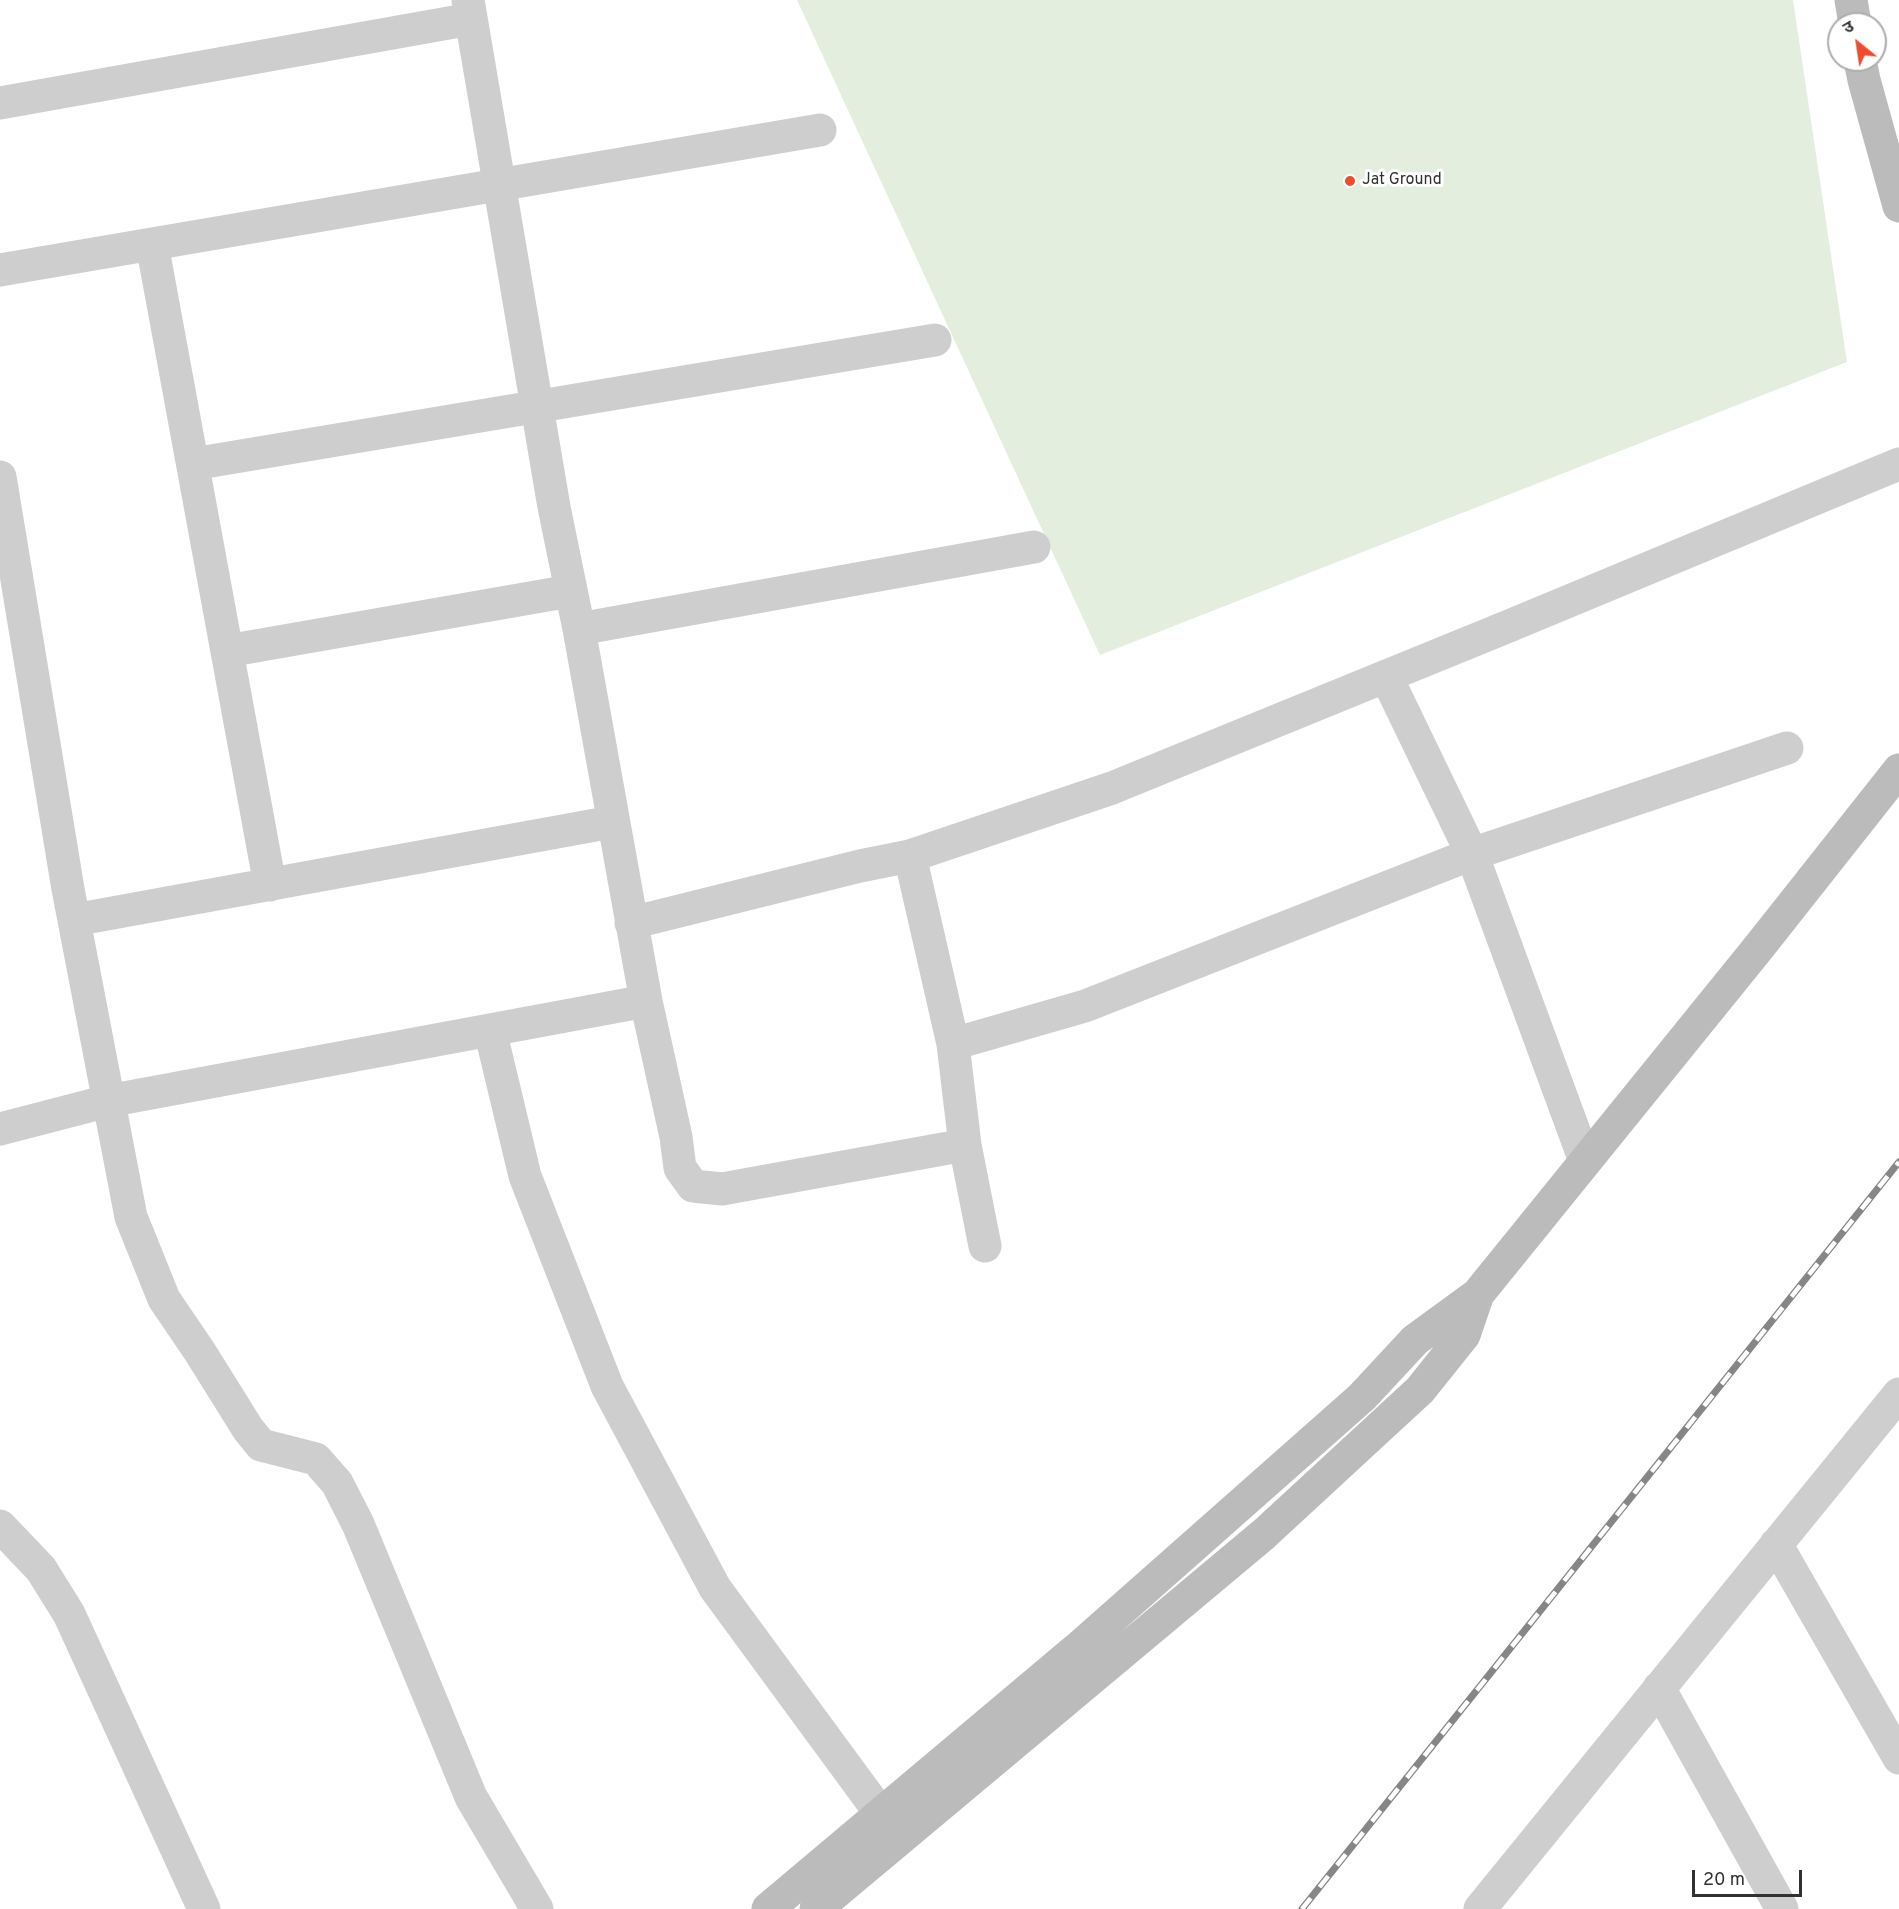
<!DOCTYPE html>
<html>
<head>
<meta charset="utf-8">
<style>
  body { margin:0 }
  #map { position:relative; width:1899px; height:1909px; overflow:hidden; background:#fff; font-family:Overpass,"Noto Sans Devanagari",sans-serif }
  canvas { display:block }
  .north { position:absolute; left:1827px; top:12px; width:60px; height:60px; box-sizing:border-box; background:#fff; border:2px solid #adadad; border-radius:50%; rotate:330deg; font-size:16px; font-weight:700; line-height:24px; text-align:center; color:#313131 }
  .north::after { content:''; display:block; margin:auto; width:21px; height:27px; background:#ee4c2e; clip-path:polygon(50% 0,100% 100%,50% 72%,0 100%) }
  .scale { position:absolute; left:1692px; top:1870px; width:110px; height:27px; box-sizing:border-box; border:3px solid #313131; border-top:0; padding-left:8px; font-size:18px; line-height:21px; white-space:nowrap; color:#313131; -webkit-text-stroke:4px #fff; paint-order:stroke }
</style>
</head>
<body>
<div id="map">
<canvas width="1899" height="1909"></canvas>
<div class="north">उ</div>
<div class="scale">20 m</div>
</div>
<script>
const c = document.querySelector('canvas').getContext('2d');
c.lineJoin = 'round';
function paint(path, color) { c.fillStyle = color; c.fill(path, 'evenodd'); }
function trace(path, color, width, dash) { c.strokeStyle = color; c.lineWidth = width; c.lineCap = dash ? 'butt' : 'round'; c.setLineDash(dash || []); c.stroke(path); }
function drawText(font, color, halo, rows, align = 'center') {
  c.font = font + ' Overpass,sans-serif'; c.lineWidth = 6; c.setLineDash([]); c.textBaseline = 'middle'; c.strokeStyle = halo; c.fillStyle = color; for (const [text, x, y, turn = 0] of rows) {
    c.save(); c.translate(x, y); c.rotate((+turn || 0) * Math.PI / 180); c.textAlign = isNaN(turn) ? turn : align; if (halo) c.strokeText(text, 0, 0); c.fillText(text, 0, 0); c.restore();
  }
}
paint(new Path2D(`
  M797,0H1793L1847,362L1100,655Z`), '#e4eedf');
trace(new Path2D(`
  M468,0L554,507L579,629L646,1001L676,1137L680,1168L693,1186L722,1189L965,1145
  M0,103L471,19
  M152,244L270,885
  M0,270L820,130
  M193,464L935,340
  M0,477L68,889L131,1217L164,1299L200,1352L248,1429L261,1445L316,1459L337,1483L358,1524L471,1797L537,1909
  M579,629L1034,547
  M227,651L570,591
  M1386,676L1472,854L1585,1161
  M910,856L953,1044L965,1145L985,1246
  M74,920L612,822
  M631,923L860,866L910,856L1112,788L1509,626L1899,464
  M490,1030L525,1176L607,1386L715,1588L881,1814L901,1835
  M953,1044L1085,1006L1472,854L1787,748
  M0,1129L108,1101L646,1001
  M0,1526L41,1569L69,1614L204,1909
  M1776,1544L1899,1758
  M1659,1688L1782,1909
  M1480,1909L1899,1394`), '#cecece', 33);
trace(new Path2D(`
  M1851,0L1855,24
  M1860,60L1864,80L1899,206
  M768,1909L1077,1649L1362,1397L1415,1340L1478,1294L1759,947L1899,770
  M816,1909L1264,1534L1420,1390L1464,1335L1478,1294`), '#bbb', 33);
const rail = new Path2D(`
  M1302,1909L1899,1162`);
trace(rail, '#868686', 7);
trace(rail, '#fff', 4.5, [14]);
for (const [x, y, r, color] of [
  [1350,181,6,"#ee4c2e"]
]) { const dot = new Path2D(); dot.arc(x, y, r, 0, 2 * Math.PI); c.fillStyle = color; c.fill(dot); trace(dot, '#fff', 2); }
drawText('16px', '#313131', '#fff', [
  ["Jat Ground",1362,181]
], 'left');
</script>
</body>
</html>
